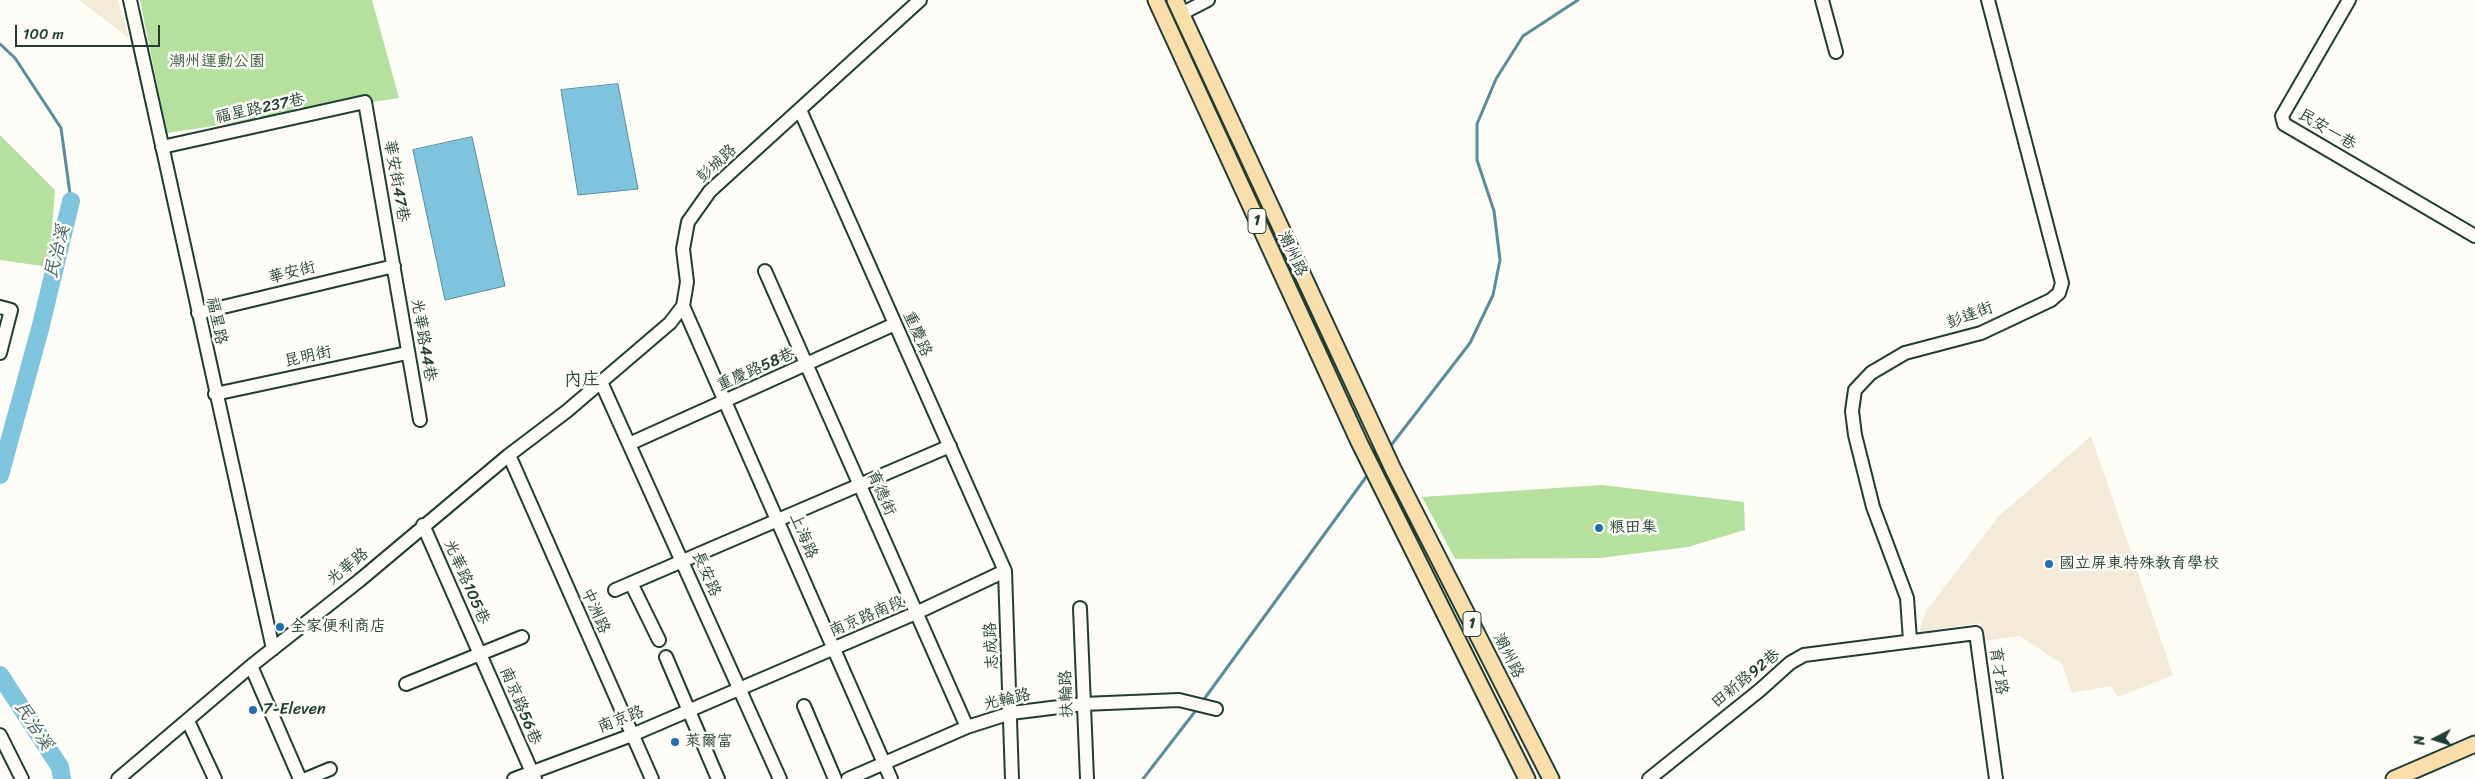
<!DOCTYPE html>
<html>
<head>
<meta charset="utf-8">
<style>
  body { margin:0 }
  #map { position:relative; width:2475px; height:779px; overflow:hidden; background:#fdfcf7; font-family:Sriracha,sans-serif }
  canvas { display:block }
  .north { position:absolute; left:2410px; top:714px; width:50px; height:50px; -webkit-text-stroke:4px #fdfcf7; paint-order:stroke; rotate:265deg; font-size:14px; font-weight:700; line-height:20px; text-align:center; color:#1f3d34 }
  .north::after { content:''; display:block; margin:auto; width:18px; height:22px; background:#1f3d34; clip-path:polygon(50% 0,100% 100%,50% 72%,0 100%) }
  .scale { position:absolute; left:15px; top:25px; width:145px; height:22px; box-sizing:border-box; border:2px solid #1f3d34; border-top:0; padding-left:6px; font-size:15px; line-height:18px; white-space:nowrap; color:#1f3d34; -webkit-text-stroke:4px #fdfcf7; paint-order:stroke }
</style>
</head>
<body>
<div id="map">
<canvas width="2475" height="779"></canvas>
<div class="north">N</div>
<div class="scale">100 m</div>
</div>
<script>
const c = document.querySelector('canvas').getContext('2d');
c.lineJoin = 'round';
function paint(path, color) { c.fillStyle = color; c.fill(path, 'evenodd'); }
function trace(path, color, width, dash) { c.strokeStyle = color; c.lineWidth = width; c.lineCap = dash ? 'butt' : 'round'; c.setLineDash(dash || []); c.stroke(path); }
function drawText(font, color, halo, rows, align = 'center') {
  c.font = font + ' Sriracha,"LXGW WenKai TC",sans-serif'; c.lineWidth = 5; c.setLineDash([]); c.textBaseline = 'middle'; c.strokeStyle = halo; c.fillStyle = color; for (const [text, x, y, turn = 0] of rows) {
    c.save(); c.translate(x, y); c.rotate((+turn || 0) * Math.PI / 180); c.textAlign = isNaN(turn) ? turn : align; if (halo) c.strokeText(text, 0, 0); c.fillText(text, 0, 0); c.restore();
  }
}
paint(new Path2D(`
  M79,0H118L129,38Z
  M2091,436L2173,675L2118,697L2111,686L2072,693L2062,664L2020,636L1983,641L1980,623L1919,632L1926,611L1999,516Z`), '#f3ead8');
paint(new Path2D(`
  M140,0H372L399,98L167,133Z
  M0,135L55,190L49,267L0,260Z
  M1601,485L1744,502L1745,530L1688,547L1600,558L1455,559L1422,497Z`), '#b6e09d');
const water = new Path2D(`
  M618,84L638,189L578,195L561,90Z
  M472,137L505,286L445,300L413,150Z`);
paint(water, '#7ec4df');
trace(water, '#588e9b', 1);
trace(new Path2D(`
  M0,44L15,58L61,128L71,201
  M1389,448L1470,343L1493,295L1500,260L1494,211L1477,160V124L1496,79L1523,36L1578,0
  M1202,702L1369,473
  M1143,779L1197,709`), '#588e9b', 3);
trace(new Path2D(`
  M0,475L40,329L71,201
  M0,675L60,767L62,779`), '#7ec4df', 18);
const minor = new Path2D(`
  M130,0L273,649
  M1822,0L1836,52
  M2349,0L2282,116L2284,124L2475,236
  M1181,14L1208,0
  M800,110L1005,571L1012,779
  M162,147L365,102L420,420
  M765,271L967,727
  M683,306L891,779
  M0,307L11,310L0,353
  M198,313L394,266
  M601,382L780,779
  M215,394L407,353
  M629,444L895,324
  M509,455L652,779
  M423,525L535,779
  M631,583L659,640
  M615,590L950,446
  M1080,608L1087,779
  M1910,640L1907,598L1873,507L1855,435L1852,411L1855,390L1871,373L1905,353L1981,333L2051,300L2059,293L2062,283L1988,0
  M666,657L718,779
  M251,666L300,779
  M406,684L522,637
  M804,706L835,779
  M188,721L215,779
  M0,735L22,779
  M118,779L251,666L360,580L509,455L567,411L670,323L683,306L687,282L683,249L688,222L710,191L920,0
  M306,779L330,769
  M514,779L632,735L916,613L1005,571
  M848,779L967,727L1011,713L1083,704L1179,700L1216,709
  M1649,779L1760,690L1790,663L1804,655L1976,633L1996,779`);
const major = new Path2D(`
  M1156,0L1359,442L1527,779
  M1175,0L1393,469L1551,779
  M2394,779L2475,744`);
trace(minor, '#1f3d34', 16);
trace(major, '#1f3d34', 19);
trace(minor, '#fdfcf7', 12);
trace(major, '#f9deab', 15);
for (const [x, y, r, color] of [
  [1599,528,5,"#1f6fb2"],
  [2049,564,5,"#1f6fb2"],
  [280,627,5,"#1f6fb2"],
  [253,710,5,"#1f6fb2"],
  [675,742,5,"#1f6fb2"]
]) { const dot = new Path2D(); dot.arc(x, y, r, 0, 2 * Math.PI); c.fillStyle = color; c.fill(dot); trace(dot, '#fdfcf7', 2); }
for (const [x, y, w] of [
  [1257,221,18],
  [1472,624,18]
]) { const box = new Path2D(); box.roundRect(x - w / 2, y - 12.5, w, 25, 4); c.fillStyle = '#fdfcf7'; c.fill(box); trace(box, '#1f3d34', 1); }
drawText('bold 15px', '#1f3d34', null, [
  ["1",1257,221],
  ["1",1472,624]
]);
drawText('16px', '#3d5e49', '#fdfcf7', [
  ["潮州運動公園",217,62]
]);
drawText('16px', '#1f3d34', '#fdfcf7', [
  ["福星路237巷",260,109,-12],
  ["民安一巷",2327,130,31],
  ["彭城路",717,164,-43],
  ["華安街47巷",396,181,80],
  ["潮州路",1292,254,65],
  ["華安街",292,273,-14],
  ["彭達街",1970,316,-21],
  ["福星路",216,321,78],
  ["重慶路",917,334,66],
  ["光華路44巷",423,340,80],
  ["昆明街",308,357,-12],
  ["重慶路58巷",756,370,-24],
  ["育德街",881,493,66],
  ["上海路",803,536,67],
  ["光華路",348,567,-39],
  ["長安路",706,574,66],
  ["光華路105巷",466,582,66],
  ["中洲路",595,611,66],
  ["南京路南段",867,617,-23],
  ["志成路",992,646,-93],
  ["潮州路",1508,656,63],
  ["育才路",1998,671,82],
  ["田新路92巷",1746,679,-39],
  ["扶輪路",1067,694,-92],
  ["光輪路",1007,700,-13],
  ["南京路56巷",520,706,67],
  ["南京路",621,720,-21]
]);
drawText('16px', '#1f3d34', '#fdfcf7', [
  ["粮田集",1609,528],
  ["國立屏東特殊教育學校",2059,564],
  ["全家便利商店",290,627],
  ["7-Eleven",263,710],
  ["萊爾富",685,742]
], 'left');
drawText('italic 18px', '#375f5f', '#fdfcf7', [
  ["民治溪",58,252,-76],
  ["民治溪",33,726,57]
]);
drawText('18px', '#1f3d34', '#fdfcf7', [
  ["内庄",582,380]
]);
</script>
</body>
</html>
